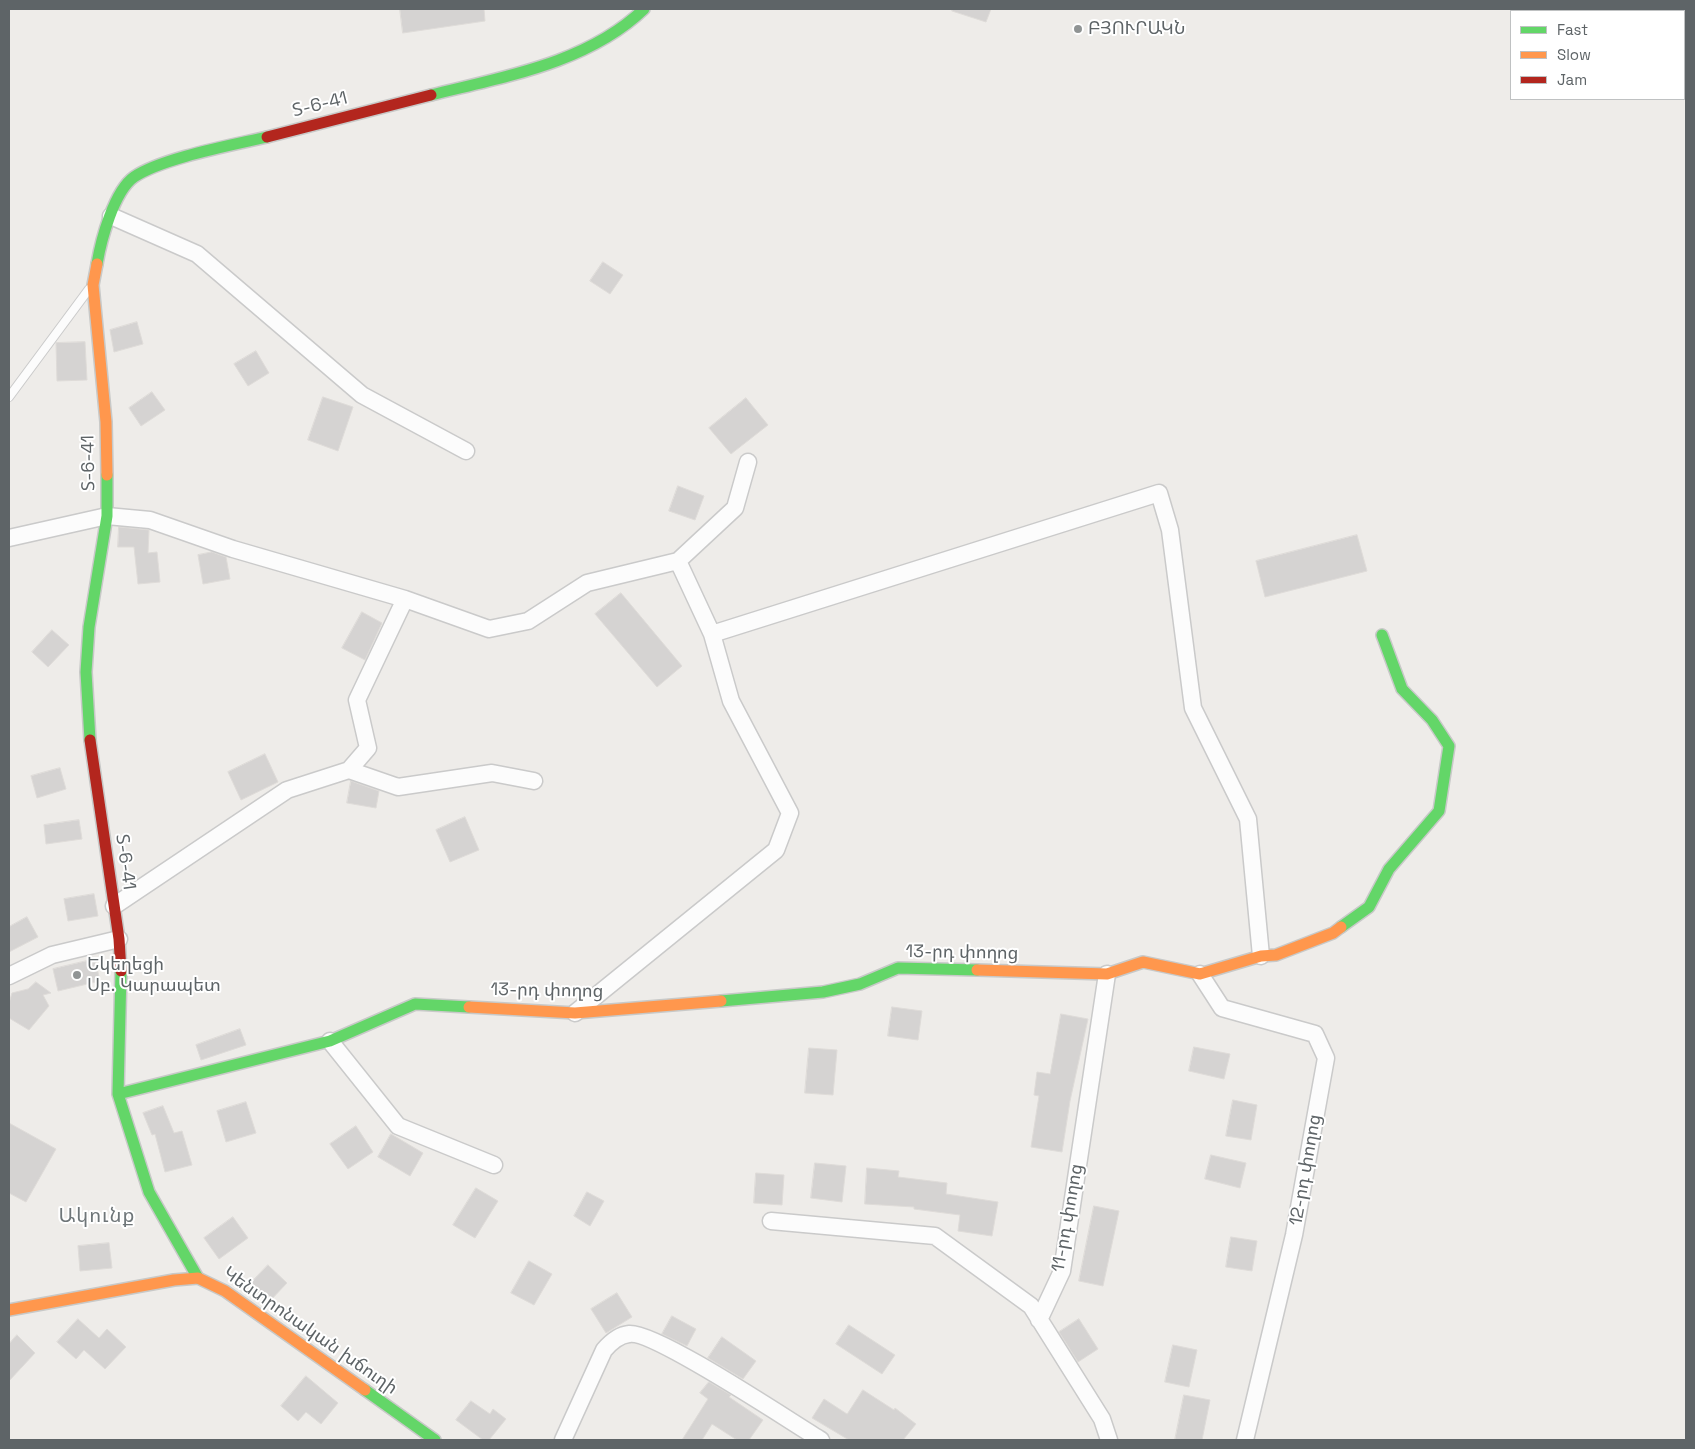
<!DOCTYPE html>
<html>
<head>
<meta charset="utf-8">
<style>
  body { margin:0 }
  #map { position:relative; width:1695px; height:1449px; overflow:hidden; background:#eeece9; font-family:"Space Grotesk",sans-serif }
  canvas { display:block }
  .frame { position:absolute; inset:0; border:10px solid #5e6467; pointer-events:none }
  .legend { position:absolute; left:1510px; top:10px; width:175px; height:90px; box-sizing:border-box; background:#fff; border:1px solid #bfc1c2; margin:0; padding:6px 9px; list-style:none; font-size:15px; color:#5e6467 }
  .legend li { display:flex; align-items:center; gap:10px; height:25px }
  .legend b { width:25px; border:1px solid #bfc1c2 }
</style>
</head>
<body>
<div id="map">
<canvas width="1695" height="1449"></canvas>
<div class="frame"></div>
<ul class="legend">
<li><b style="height:6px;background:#63d668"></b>Fast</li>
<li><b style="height:6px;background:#ff974d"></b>Slow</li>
<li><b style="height:6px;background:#b3261e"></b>Jam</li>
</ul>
</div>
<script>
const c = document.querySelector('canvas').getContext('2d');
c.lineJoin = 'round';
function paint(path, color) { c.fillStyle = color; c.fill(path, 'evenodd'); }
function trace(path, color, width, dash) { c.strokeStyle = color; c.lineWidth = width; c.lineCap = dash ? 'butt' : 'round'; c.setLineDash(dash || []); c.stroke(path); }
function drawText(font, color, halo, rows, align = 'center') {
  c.font = font + ' "Space Grotesk","Noto Sans Armenian",sans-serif'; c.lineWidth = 4; c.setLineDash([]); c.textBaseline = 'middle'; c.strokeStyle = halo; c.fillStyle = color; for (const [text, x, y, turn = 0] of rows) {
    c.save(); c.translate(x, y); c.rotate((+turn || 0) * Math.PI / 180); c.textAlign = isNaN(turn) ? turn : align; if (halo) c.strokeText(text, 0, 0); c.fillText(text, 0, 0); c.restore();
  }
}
const building = new Path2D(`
  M400,9H484L485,21L403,33Z
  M953,9H991L986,22L952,11Z
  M603,262L623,275L610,294L590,281Z
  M137,322L143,344L114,352L110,330Z
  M85,342L87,380L57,381L56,343Z
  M256,351L269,373L248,386L234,364Z
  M152,392L165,410L141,426L129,408Z
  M323,397L353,407L338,451L308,440Z
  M746,398L768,425L731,454L709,428Z
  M678,486L704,496L695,520L669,511Z
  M119,527L149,530L148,553L157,552L160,582L138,584L134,547H118Z
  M1357,535L1367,571L1265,597L1256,561Z
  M212,552L226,557L230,579L203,584L198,555Z
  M621,593L682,666L657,687L595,614Z
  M362,612L382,623L365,660L342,648Z
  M52,630L69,645L48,667L32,652Z
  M265,754L278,782L241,800L228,772Z
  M60,768L66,789L37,798L31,776Z
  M351,781L379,791L376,808L347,803Z
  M465,817L479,850L450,862L436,830Z
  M79,820L82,839L46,844L44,825Z
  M94,894L98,916L68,921L64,899Z
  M27,917L38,937L9,952V927Z
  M95,959L100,981L58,991L53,969Z
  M36,982L51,993L43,995L49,1006L29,1030L9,1018V1003L12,993L28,989Z
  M892,1007L922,1011L918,1040L888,1036Z
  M1061,1014L1088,1019L1070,1101L1062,1152L1031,1147L1039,1096L1034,1095L1037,1072L1050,1074Z
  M240,1029L246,1045L201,1060L196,1045Z
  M1194,1047L1230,1054L1224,1079L1189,1071Z
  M809,1048L837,1050L833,1095L805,1093Z
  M1233,1100L1257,1105L1251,1140L1226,1136Z
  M246,1102L256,1133L226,1142L217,1111Z
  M163,1106L174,1133L182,1131L192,1165L165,1172L155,1134L152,1135L143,1113Z
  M9,1123L56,1149L26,1202L9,1193Z
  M356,1126L373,1152L348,1169L330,1144Z
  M391,1134L423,1153L410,1176L378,1157Z
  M1211,1155L1246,1163L1240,1188L1205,1179Z
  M815,1163L846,1166L842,1202L811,1198Z
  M867,1168L899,1171L898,1177L947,1183L946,1194L998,1202L992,1236L958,1231L960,1215L914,1209V1207L865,1204Z
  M756,1173L784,1175L782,1205L754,1203Z
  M476,1188L498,1201L475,1238L453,1225Z
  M587,1192L604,1201L590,1226L574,1216Z
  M1094,1206L1119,1211L1103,1286L1079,1281Z
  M233,1217L248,1238L219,1259L204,1238Z
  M1231,1237L1257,1241L1252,1271L1226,1267Z
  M109,1243L112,1268L80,1271L78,1246Z
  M529,1261L552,1274L534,1305L511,1293Z
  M268,1265L287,1283L268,1303L249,1285Z
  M617,1293L632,1317L606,1333L591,1309Z
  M672,1316L696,1329L687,1346L662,1334Z
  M78,1319L99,1338L107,1329L126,1347L105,1369L84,1350L76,1359L57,1342Z
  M1079,1319L1098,1349L1078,1362L1059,1332Z
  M849,1325L895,1355L882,1374L836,1344Z
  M17,1335L35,1353L9,1381V1344Z
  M722,1337L756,1361L743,1379L708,1358Z
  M1173,1345L1197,1350L1189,1387L1165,1382Z
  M306,1376L338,1403L321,1424L306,1412L298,1421L281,1406Z
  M709,1382L731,1395L729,1397L763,1420L749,1440H737L712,1424L702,1440H682L708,1399L700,1393Z
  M863,1390L894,1410L895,1408L916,1424L903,1440H849L812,1418L824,1399L847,1414Z
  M1184,1395L1210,1400L1202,1440H1175Z
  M471,1401L490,1414L493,1409L506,1419L489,1440H483L456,1420Z`);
paint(building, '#d5d3d2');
trace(building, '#dedbd8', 1);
const lane = new Path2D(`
  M9,397L89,289`);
const street = new Path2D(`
  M111,216L197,254L362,395L466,451
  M9,538L107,516L150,520L233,549L405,599L489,629L528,621L587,583L678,561L735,508L748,462
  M712,634L1159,493L1170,530L1193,708L1248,819L1261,956
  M349,770L368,748L357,700L405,599
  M114,906L287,790L349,770L398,787L492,773L534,781
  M1200,974L1222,1008L1315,1034L1326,1058L1294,1235L1245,1440
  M9,976L52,955L119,939
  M575,1013L776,850L790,813L731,701L712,634L678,561
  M330,1041L398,1126L494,1165
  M771,1221L935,1236L1031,1306L1102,1419L1109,1440
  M1039,1320L1062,1271L1107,974
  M563,1440L604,1350C610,1343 619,1335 629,1334C654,1330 791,1422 821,1440`);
const fast = new Path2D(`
  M431,95C503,77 588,63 644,9
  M97,264C101,240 114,191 134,177C162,158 233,145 267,137
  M90,740L86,672L89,627L107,516V475
  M1341,927L1369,907L1389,869L1439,811L1449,746L1432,720L1402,689L1382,635
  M121,971L118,1094L149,1192L198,1278
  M721,1001L823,992L860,984L898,968L977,970
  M118,1094L330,1041L415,1004L469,1007
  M365,1390L435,1440`);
const slow = new Path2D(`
  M97,264L93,285L106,422L107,475
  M977,970L1107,974L1143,962L1200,974L1261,956L1276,955L1333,933L1341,927
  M469,1007L575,1013L721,1001
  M9,1310L174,1280L198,1278L225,1291L365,1390`);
const jam = new Path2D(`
  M267,137L431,95
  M90,740L119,939L121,971`);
trace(lane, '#cacaca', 10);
trace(street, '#cacaca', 19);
trace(fast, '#c8c9c8', 14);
trace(slow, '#c8c9c8', 14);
trace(jam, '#c8c9c8', 14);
trace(lane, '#fcfcfc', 8);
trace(street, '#fcfcfc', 16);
trace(fast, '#63d668', 11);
trace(slow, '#ff974d', 11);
trace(jam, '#b3261e', 11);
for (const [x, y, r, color] of [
  [1078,29,5,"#909494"],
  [77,975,5,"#909494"]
]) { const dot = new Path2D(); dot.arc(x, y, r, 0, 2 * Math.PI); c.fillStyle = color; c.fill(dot); trace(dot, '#fff', 2); }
drawText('18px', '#5e6467', '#fff', [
  ["ԲՅՈՒՐԱԿՆ",1088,29],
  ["Եկեղեցի",87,965],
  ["Սբ. Կարապետ",87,986]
], 'left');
drawText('18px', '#5e6467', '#fff', [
  ["Տ-6-41",320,105,-14],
  ["Տ-6-41",89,463,-91],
  ["Տ-6-41",125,862,82],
  ["13-րդ փողոց",962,953,1],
  ["13-րդ փողոց",547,991,1],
  ["12-րդ փողոց",1306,1170,-80],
  ["11-րդ փողոց",1068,1218,-80],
  ["Կենտրոնական խճուղի",310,1331,35]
]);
c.letterSpacing = '1px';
drawText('20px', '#6f7679', '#fff', [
  ["Ակունք",97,1217]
]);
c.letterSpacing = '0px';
</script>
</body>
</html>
